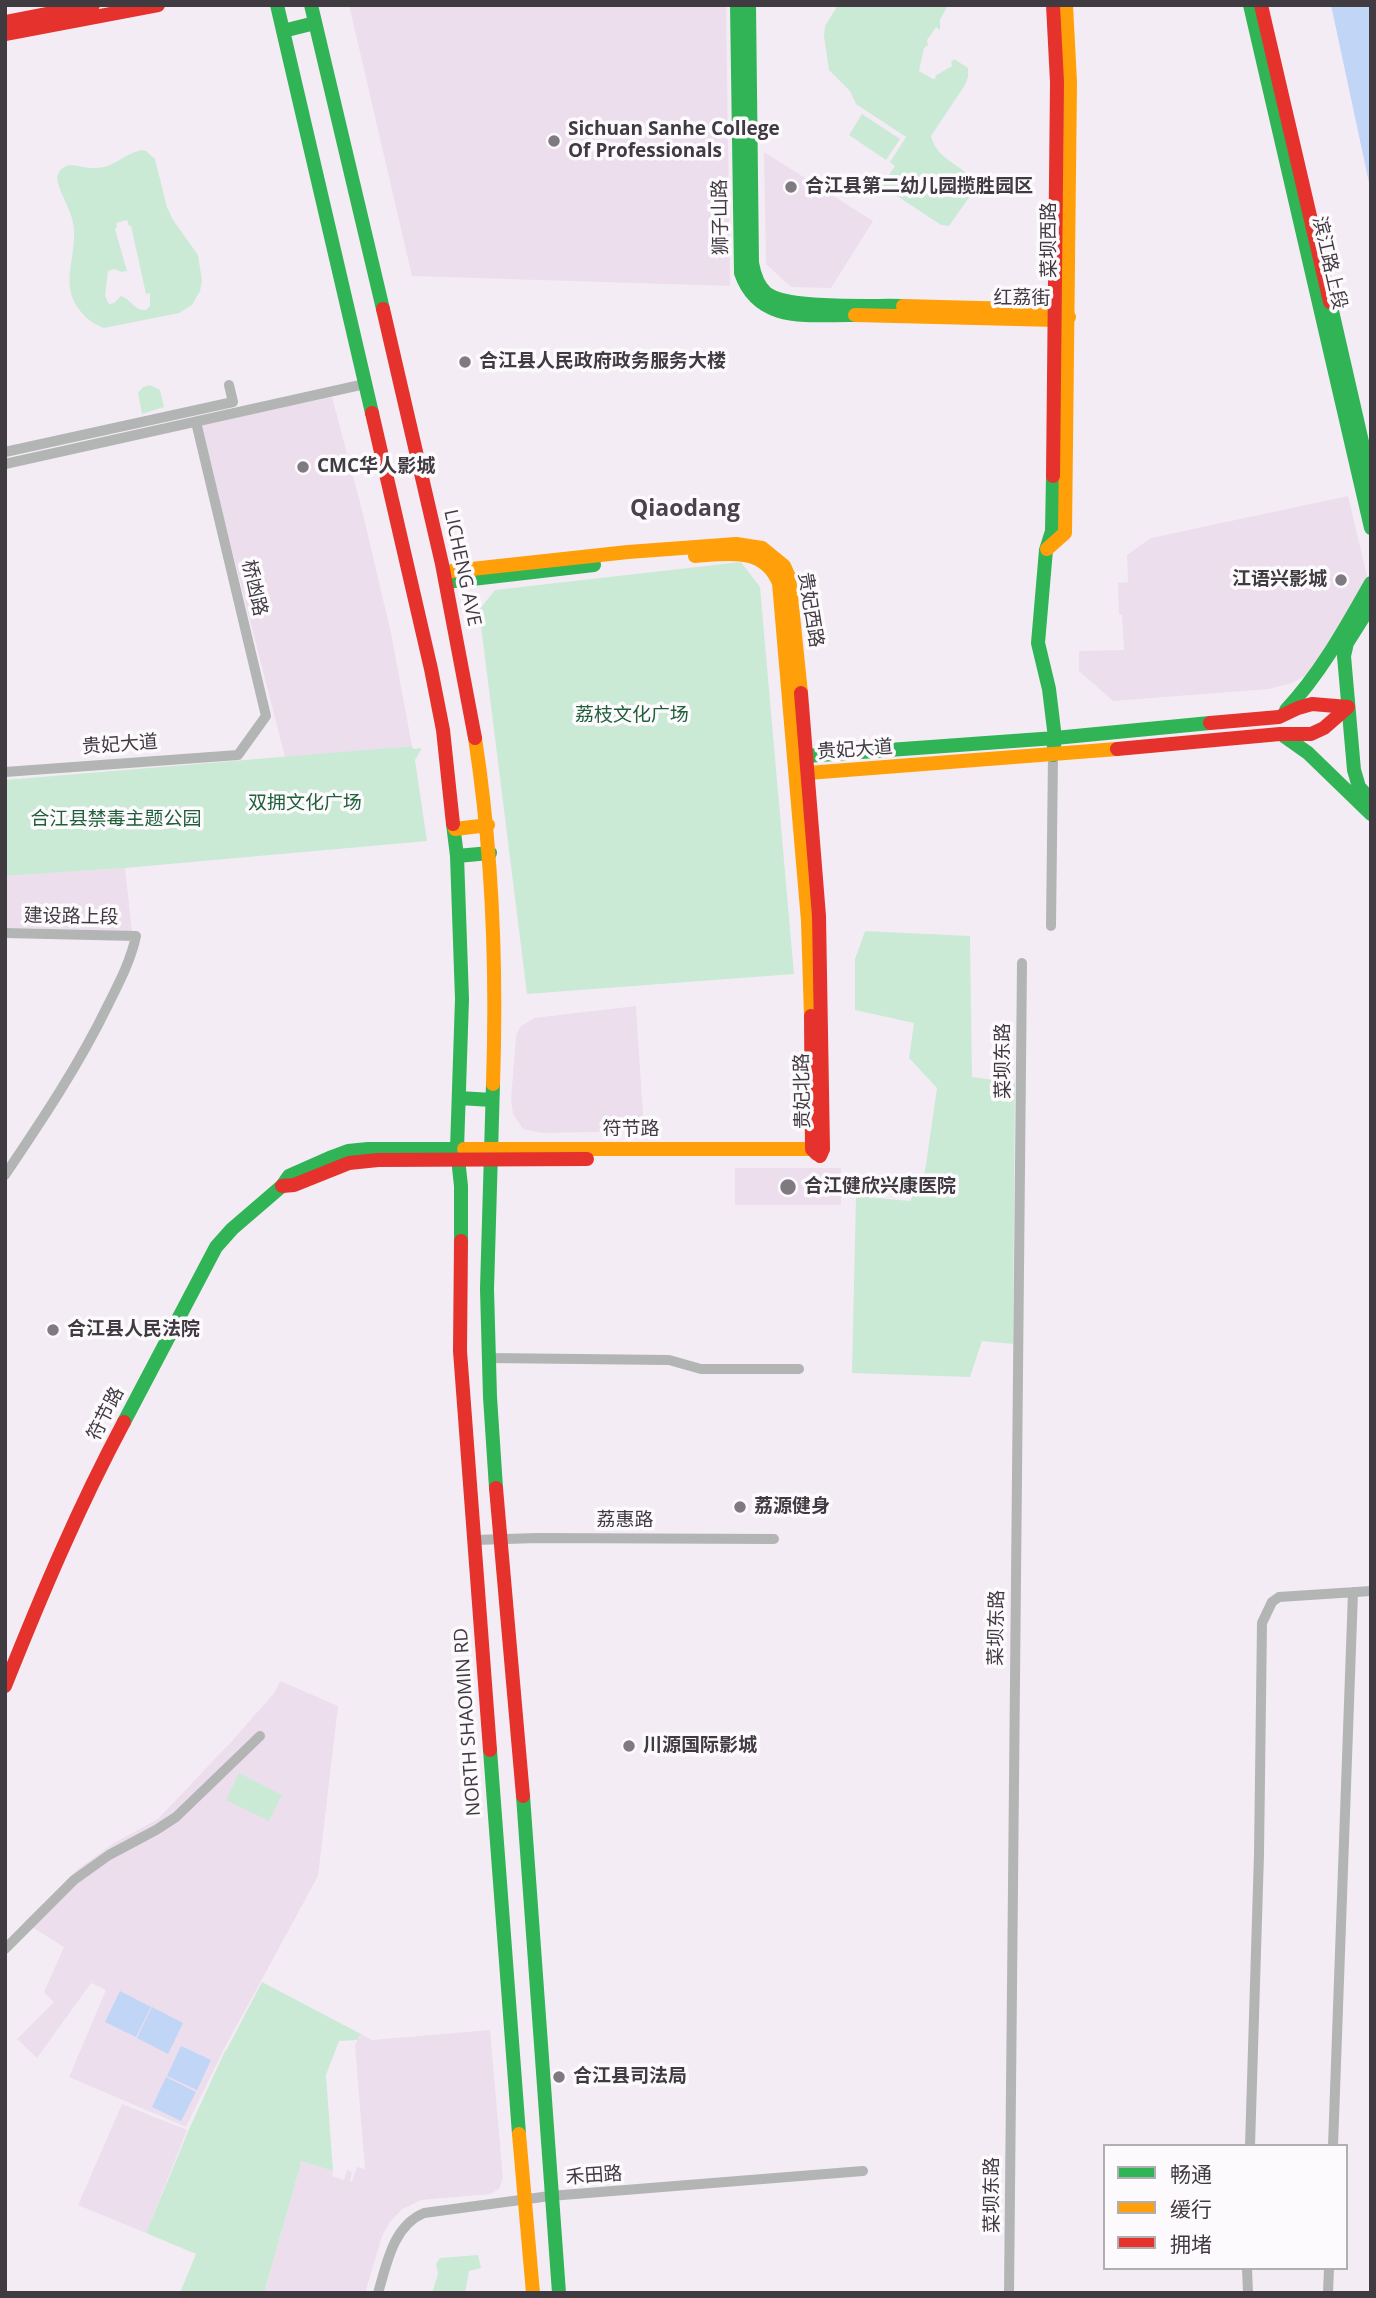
<!DOCTYPE html>
<html>
<head>
<meta charset="utf-8">
<style>
  body { margin:0 }
  #map { position:relative; width:1376px; height:2298px; overflow:hidden; background:#f4ecf4; font-family:"Open Sans","Noto Sans SC",sans-serif }
  canvas { display:block }
  .frame { position:absolute; inset:0; border:7px solid #403b41; pointer-events:none }
  .legend { position:absolute; left:1103px; top:2144px; width:245px; height:126px; box-sizing:border-box; background:#fdfafd; border:2px solid #b1aeb2; margin:0; padding:9px 12px; list-style:none; font-size:21px; color:#403b41 }
  .legend li { display:flex; align-items:center; gap:14px; height:35px }
  .legend b { width:35px; border:2px solid #b1aeb2 }
</style>
</head>
<body>
<div id="map">
<canvas width="1376" height="2298"></canvas>
<div class="frame"></div>
<ul class="legend">
<li><b style="height:9px;background:#30b455"></b>畅通</li>
<li><b style="height:9px;background:#ff9f0a"></b>缓行</li>
<li><b style="height:9px;background:#e5322d"></b>拥堵</li>
</ul>
</div>
<script>
const c = document.querySelector('canvas').getContext('2d');
c.lineJoin = 'round';
function paint(path, color) { c.fillStyle = color; c.fill(path, 'evenodd'); }
function trace(path, color, width, dash) { c.strokeStyle = color; c.lineWidth = width; c.lineCap = dash ? 'butt' : 'round'; c.setLineDash(dash || []); c.stroke(path); }
function drawText(font, color, halo, rows, align = 'center') {
  c.font = font + ' "Open Sans","Noto Sans SC",sans-serif'; c.lineWidth = 7; c.setLineDash([]); c.textBaseline = 'middle'; c.strokeStyle = halo; c.fillStyle = color; for (const [text, x, y, turn = 0] of rows) {
    c.save(); c.translate(x, y); c.rotate((+turn || 0) * Math.PI / 180); c.textAlign = isNaN(turn) ? turn : align; if (halo) c.strokeText(text, 0, 0); c.fillText(text, 0, 0); c.restore();
  }
}
paint(new Path2D(`
  M349,5H726L730,286L412,276Z
  M764,152L873,221L831,288L791,287L766,264Z
  M332,397L362,510L391,633L412,746L285,757L200,425Z
  M1348,496L1369,584L1307,675L1292,683L1269,689L1113,701L1079,671V651L1124,650L1122,615L1119,614L1118,583L1128,582L1127,555L1151,538Z
  M125,868L132,931L5,928V876Z
  M636,1006L644,1131L543,1133L523,1129L513,1114L511,1099L516,1036L520,1027L534,1018Z
  M735,1168H841V1205H735Z
  M280,1681L338,1706L318,1876L224,2049L186,2127L69,2077L106,1990L91,1983L37,2058L17,2039L54,2002L44,1992L64,1947L24,1922L78,1869L114,1843L158,1819L232,1741L275,1692Z
  M490,2030L503,2179L499,2189L490,2194L421,2200L401,2210L390,2222L382,2236L365,2293H271L265,2291L300,2167V2161L333,2171L332,2176L344,2180L347,2170L352,2172L350,2181L352,2182L357,2167L365,2169L355,2045L361,2034L372,2040Z
  M122,2104L187,2130L146,2233L78,2205Z`), '#ecdeed');
paint(new Path2D(`
  M838,5H948L940,20V30L936,27L927,40L928,45L924,48L919,71L933,79L936,78L935,76L952,66L951,62L954,59L968,68V77L965,85L931,136C937,164 976,168 975,189L949,226L941,225L882,186L895,166L890,162L906,137L856,104L850,91L829,70L824,36L825,26Z
  M862,114L900,139L886,160L849,135Z
  M142,150L146,151L155,159L167,207L173,220L198,255L202,281L200,291L192,305L179,313L104,328C93,324 85,318 78,308C59,282 79,252 73,223C70,206 58,192 57,176C65,157 80,169 96,168C114,168 125,153 142,150ZM127,220L129,226H131L146,294L150,293V306L146,310C134,311 131,299 121,296L114,303L109,304L105,296L108,271L115,269L121,272L127,271L115,229L117,228L116,223Z
  M150,385L160,390L164,407L142,414L138,393L143,387Z
  M741,562L760,587L794,974L527,994L479,610L495,590Z
  M412,746L413,749L422,748L415,760L427,841L125,868L5,876V780Z
  M865,931L970,936L972,1077L1015,1083L1013,1344L982,1341L970,1377L852,1373L856,1196L910,1201L925,1171L937,1088L909,1058L914,1023L855,1010V959Z
  M239,1773L282,1795L269,1821L226,1800Z
  M262,1982L361,2034L357,2040L339,2041L326,2075L333,2171L300,2161V2167L265,2290L271,2293H180L196,2254L146,2233L190,2127L225,2051H226Z
  M478,2255L481,2268L469,2271L465,2293H432L438,2274L436,2264L440,2258Z`), '#cbead6');
paint(new Path2D(`
  M1331,5H1371V192Z
  M120,1991L151,2007L136,2037L105,2022Z
  M152,2007L183,2023L168,2054L137,2038Z
  M181,2046L211,2060L197,2090L167,2076Z
  M166,2077L196,2092L181,2121L152,2107Z`), '#c1d5f7');
trace(new Path2D(`
  M5,452L233,402L229,385
  M5,464L365,384
  M5,772L238,755L266,716L196,422
  M1051,926L1053,755
  M5,933L136,936C131,960 119,983 108,1005C79,1065 42,1120 5,1175
  M488,1358L669,1360L701,1369H799
  M475,1540L537,1538L774,1539
  M5,1949L74,1880L109,1855L156,1830L176,1817L260,1736
  M1250,2146L1259,1854L1262,1623L1272,1602L1279,1597L1371,1591
  M1333,2146L1353,1592
  M1247,2268L1248,2293
  M378,2293C387,2263 393,2226 424,2213L550,2196L863,2171
  M1009,2293L1022,963
  M1328,2293L1329,2268`), '#b2b5b3', 10);
trace(new Path2D(`
  M277,5L372,413
  M311,5L383,309
  M737,5L741,273C759,325 811,314 855,315
  M749,5L752,263C754,274 757,285 766,293C787,310 872,305 903,306
  M1250,5L1371,528
  M283,31L315,23
  M1330,302L1371,481
  M446,582L594,565
  M1371,605L1347,643L1344,656L1354,770L1359,787L1371,800
  M1286,710C1321,673 1346,627 1371,583
  M1284,736L1308,753L1371,814
  M1053,755L1055,738L1049,689L1038,643L1046,550L1052,531L1053,476
  M800,762L806,756L1055,738L1210,723
  M453,824L457,856L462,999L457,1149L461,1186V1241
  M457,856L490,853
  M493,1084L487,1289L490,1397L496,1488
  M459,1098L492,1100
  M124,1422L216,1247L232,1229L282,1186L289,1176L332,1157L348,1151L368,1149H464
  M490,1750L519,2134
  M523,1796L559,2293`), '#30b455', 14);
trace(new Path2D(`
  M903,306L1056,310L1064,314
  M855,315L1056,320L1069,317
  M1047,549L1065,533L1070,82L1066,5
  M695,556C728,554 764,546 779,583L808,921L811,1016
  M444,572L628,552L736,544L762,548L784,566L789,577L801,693
  M475,738C493,855 497,966 493,1084
  M800,768L808,773L1117,749
  M455,829L488,825
  M464,1149H823
  M519,2134L533,2293`), '#ff9f0a', 14);
trace(new Path2D(`
  M1053,5L1057,82L1053,476
  M1261,5L1330,302
  M5,22L93,5
  M5,34L158,5
  M383,309L442,564L475,738
  M372,413L431,669L443,730L453,824
  M801,693L819,916L823,1149L820,1156
  M1210,723L1279,717L1298,708L1312,704L1348,707
  M1117,749L1280,734H1311L1324,728L1348,707
  M811,1016L812,1149L817,1154
  M282,1186L294,1185L349,1163L378,1160L587,1159
  M461,1241L460,1351L490,1750
  M496,1488L523,1796
  M5,1686C41,1596 78,1508 124,1422`), '#e5322d', 14);
for (const [x, y, r, color] of [
  [554,141,7,"#7f7980"],
  [791,187,7,"#7f7980"],
  [465,362,7,"#7f7980"],
  [303,467,7,"#7f7980"],
  [1341,580,7,"#7f7980"],
  [788,1187,9,"#7f7980"],
  [53,1330,7,"#7f7980"],
  [740,1507,7,"#7f7980"],
  [629,1746,7,"#7f7980"],
  [559,2077,7,"#7f7980"]
]) { const dot = new Path2D(); dot.arc(x, y, r, 0, 2 * Math.PI); c.fillStyle = color; c.fill(dot); trace(dot, '#fdfafd', 2.5); }
drawText('bold 19px', '#403b41', '#fdfafd', [
  ["Sichuan Sanhe College",568,130],
  ["Of Professionals",568,152],
  ["合江县第二幼儿园揽胜园区",805,187],
  ["合江县人民政府政务服务大楼",479,362],
  ["CMC华人影城",317,467],
  ["江语兴影城",1327,580,"right"],
  ["合江健欣兴康医院",804,1187],
  ["合江县人民法院",67,1330],
  ["荔源健身",754,1507],
  ["川源国际影城",643,1746],
  ["合江县司法局",573,2077]
], 'left');
drawText('19px', '#403b41', '#fdfafd', [
  ["狮子山路",721,217,-91],
  ["菜坝西路",1050,240,-90],
  ["滨江路上段",1329,263,77],
  ["红荔街",1022,299],
  ["LICHENG AVE",462,568,78],
  ["桥凼路",254,588,77],
  ["贵妃西路",810,610,81],
  ["贵妃大道",120,745,-4],
  ["贵妃大道",855,750,-4],
  ["建设路上段",71,917,1],
  ["菜坝东路",1004,1061,-90],
  ["贵妃北路",803,1091,-91],
  ["符节路",631,1130],
  ["符节路",106,1414,-63],
  ["荔惠路",625,1521],
  ["菜坝东路",997,1628,-89],
  ["NORTH SHAOMIN RD",468,1722,-94],
  ["禾田路",594,2176,-4],
  ["菜坝东路",993,2195,-90]
]);
drawText('19px', '#1f5f3a', '#fdfafd', [
  ["荔枝文化广场",632,716],
  ["双拥文化广场",305,804],
  ["合江县禁毒主题公园",116,820]
]);
drawText('bold 23px', '#4c414d', '#fdfafd', [
  ["Qiaodang",685,509]
]);
</script>
</body>
</html>
